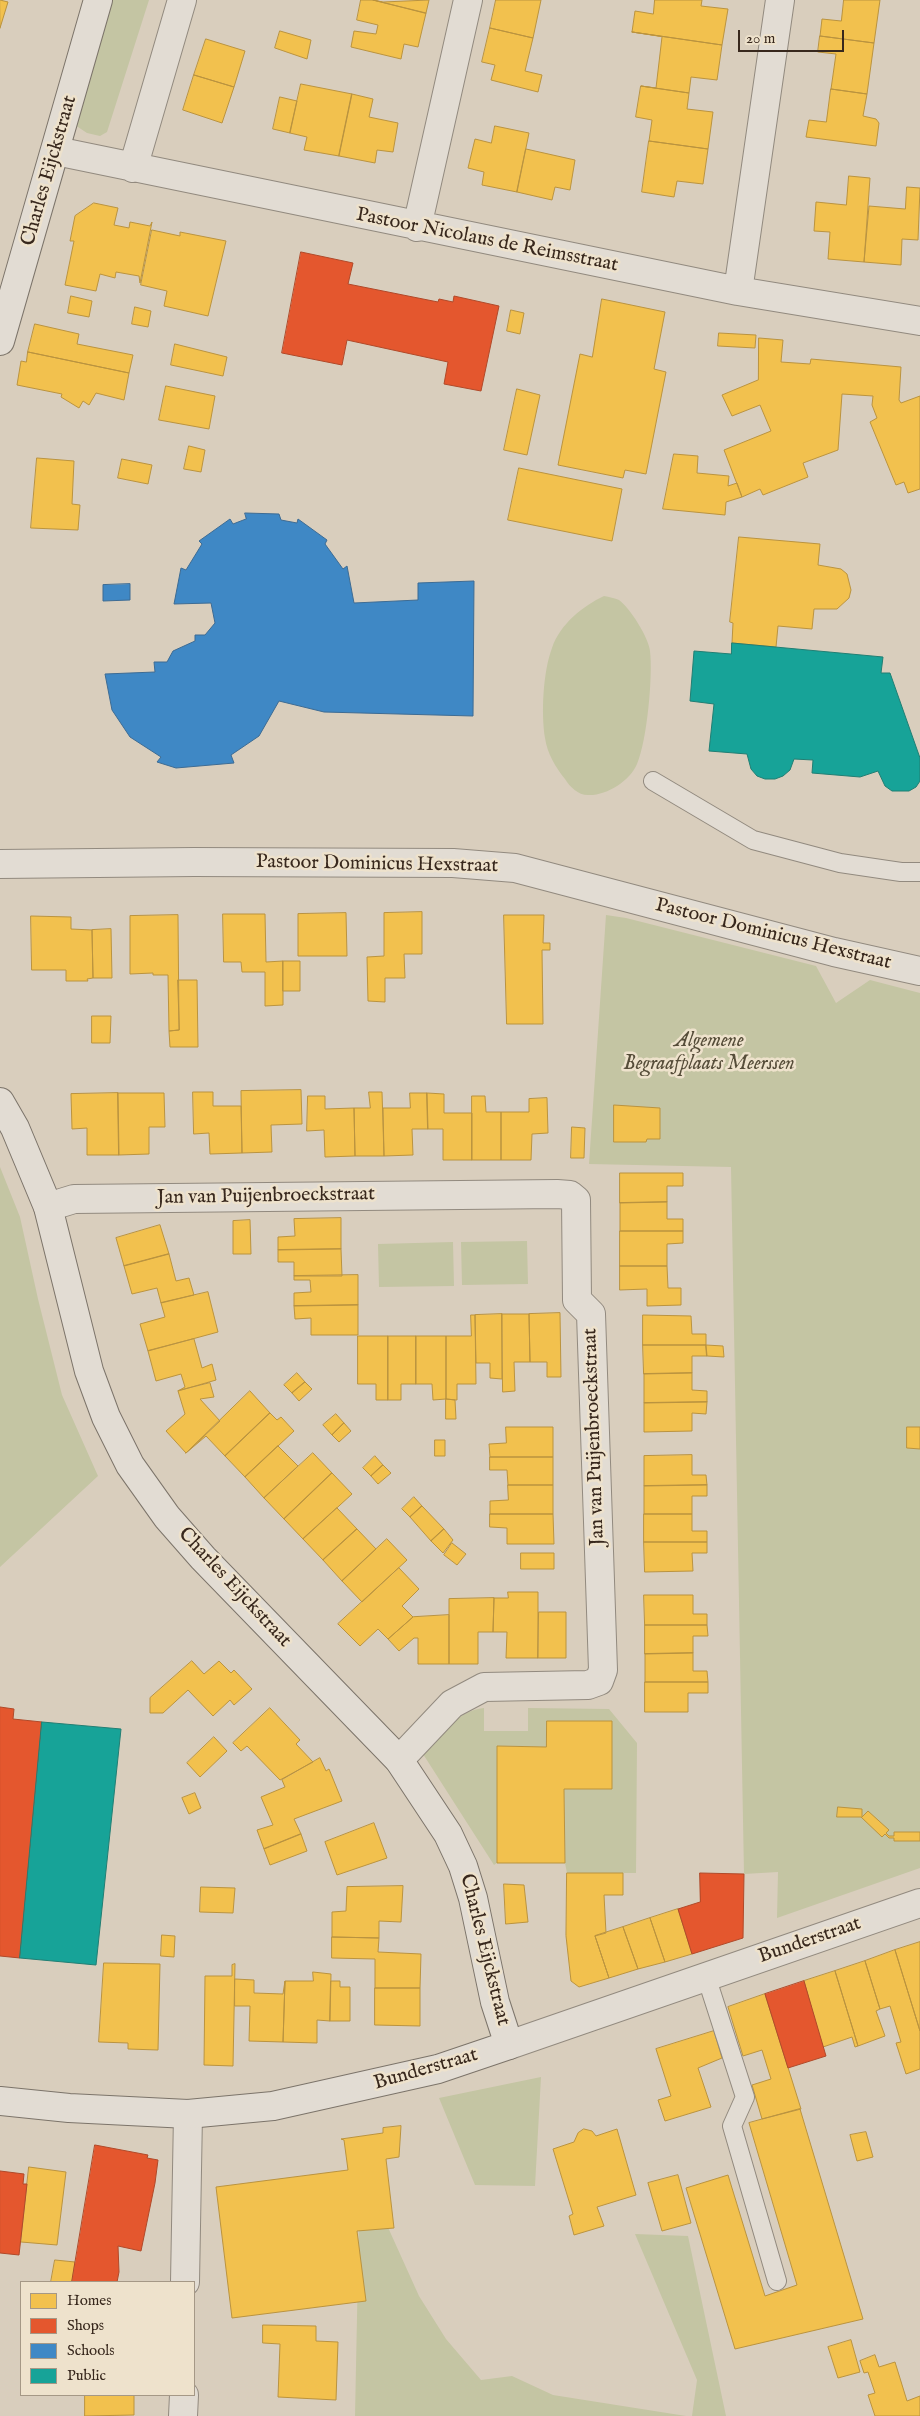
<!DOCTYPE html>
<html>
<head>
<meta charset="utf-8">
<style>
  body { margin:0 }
  #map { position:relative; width:920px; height:2416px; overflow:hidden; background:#d9cebd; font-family:"IM FELL English",serif }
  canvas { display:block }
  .legend { position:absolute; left:20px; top:2281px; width:175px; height:115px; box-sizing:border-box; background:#eee2cc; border:1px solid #a59886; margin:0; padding:6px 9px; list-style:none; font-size:15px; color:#38281d }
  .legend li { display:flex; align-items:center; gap:10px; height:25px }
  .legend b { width:25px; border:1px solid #a59886 }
  .scale { position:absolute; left:738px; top:30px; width:106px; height:22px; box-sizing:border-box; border:2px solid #38281d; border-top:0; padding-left:6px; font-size:15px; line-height:18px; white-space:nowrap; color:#38281d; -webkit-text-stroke:4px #eee2cc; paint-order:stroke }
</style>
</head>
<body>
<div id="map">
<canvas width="920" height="2416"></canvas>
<ul class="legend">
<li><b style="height:14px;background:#f2c14e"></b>Homes</li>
<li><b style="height:14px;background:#e4572e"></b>Shops</li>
<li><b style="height:14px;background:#3f88c5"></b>Schools</li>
<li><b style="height:14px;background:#17a398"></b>Public</li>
</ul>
<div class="scale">20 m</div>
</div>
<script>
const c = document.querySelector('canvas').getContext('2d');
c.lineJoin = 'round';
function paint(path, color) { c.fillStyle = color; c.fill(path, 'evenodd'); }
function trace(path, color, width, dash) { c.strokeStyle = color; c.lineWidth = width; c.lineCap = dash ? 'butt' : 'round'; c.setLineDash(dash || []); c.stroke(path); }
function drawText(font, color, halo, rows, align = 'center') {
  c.font = font + ' "IM FELL English",serif'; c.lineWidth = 5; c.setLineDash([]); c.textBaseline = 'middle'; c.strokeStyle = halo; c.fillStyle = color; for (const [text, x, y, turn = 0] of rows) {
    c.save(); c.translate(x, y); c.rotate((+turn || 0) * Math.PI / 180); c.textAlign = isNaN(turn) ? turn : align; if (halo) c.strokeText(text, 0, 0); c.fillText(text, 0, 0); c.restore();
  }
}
paint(new Path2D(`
  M106,0H149L107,132L100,136L87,133L69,121Z
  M604,596C609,597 615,598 619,600C630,608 649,638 650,651C653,676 647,741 637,764C630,781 606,796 588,795C578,795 570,787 565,779C556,768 547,753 545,738C541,713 543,672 552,648C560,624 583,606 604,596Z
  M606,915L626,918L816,966L836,1003L870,980L920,993V1868L777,1918L778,1872L744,1874L731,1167L589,1164Z
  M0,1167L20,1217L38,1299L62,1395L98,1476L0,1567Z
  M527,1241L528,1284L462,1285L461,1242Z
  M453,1242L454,1286L379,1287L378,1244Z
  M484,1708V1731H528V1708L609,1709L637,1743L636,1873H567L565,1863L564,1789H612V1721H547L546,1747L497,1746V1863L494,1865L423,1754C441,1735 456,1711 484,1708Z
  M541,2077L535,2186L475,2185L439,2098Z
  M359,2218L386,2223L419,2296L446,2339L481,2380L512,2376L553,2395L686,2416H355Z
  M635,2234L688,2236L726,2416H692L697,2380Z`), '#c4c5a3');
const homes = new Path2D(`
  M0,0L8,2L0,28Z
  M361,0H373L426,13L418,47L404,44L401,59L351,47L354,31L376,34L378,25L357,20Z
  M373,0L383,2L429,0L426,13Z
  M496,0H541L533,38L490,28Z
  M655,0H702L701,6L728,9L722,45L632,32L635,11L653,14Z
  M844,0H880L874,43L820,36L822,19L841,21Z
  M490,28L533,38L525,71L542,75L538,92L491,80L495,65L482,62Z
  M280,31L311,40L307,59L275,48Z
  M632,32L722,45L717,80L691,77L689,93L641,86L656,88L662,37Z
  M820,36L874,43L867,94L831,89L836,54L818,52Z
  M206,39L245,51L234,87L194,75Z
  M194,75L234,87L222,123L183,110Z
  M301,84L352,94L339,156L304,150L307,137L290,133Z
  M641,86L689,93L687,109L713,112L708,149L649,141L652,120L636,117Z
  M831,89L867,94L863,116L876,119L879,123L876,146L806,137L809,120L826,122Z
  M352,94L373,99L369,117L398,123L393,152L377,150L375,163L339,156Z
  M280,97L297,101L290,133L273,129Z
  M495,126L529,133L517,192L482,185L484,172L468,168L475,139L491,143Z
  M649,141L708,149L703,184L677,181L674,197L642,192Z
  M526,149L575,160L570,190L555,187L552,200L517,192Z
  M849,176L870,178L864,262L828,259L830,232L814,231L816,202L846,205Z
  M907,187L920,188L918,240L902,239L901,265L864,262L869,206L905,209Z
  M94,203L118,208L114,225L129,228L130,222L150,226L152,222L140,283L139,276L116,272L115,278L100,274L96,291L65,285L74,241H70L75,216Z
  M152,230L180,236V232L226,241L208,316L164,306L167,291L141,285Z
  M71,296L92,301L89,317L68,313Z
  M602,299L665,312L654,369L666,372L646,474L625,470L623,478L558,465L580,354L592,357Z
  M135,307L151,311L148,327L132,324Z
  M511,310L524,313L520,334L507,331Z
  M35,324L79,334L77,344L133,355L129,373L28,352Z
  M719,333L756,335L755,348L718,346Z
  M759,338L783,340L781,362L810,364L811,359L901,367L899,400L901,403L920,396V489L908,493L904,482L896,485L870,422L877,418L872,405L873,396L842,394L838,450L803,463L808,477L763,495L760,489L742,497L724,450L771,431L760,405L732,416L722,395L758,380Z
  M175,344L227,357L223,376L171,365Z
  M28,352L129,373L124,400L96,393L89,405L83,401L79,408L61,397L62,394L17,385L21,361L26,362Z
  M166,386L215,396L209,429L159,420Z
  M517,389L540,395L527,455L504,450Z
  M189,446L205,450L201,472L184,469Z
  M674,454L698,456L697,473L729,476L728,486L737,483L742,497L726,502L725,515L663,509Z
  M37,458L74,461L72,504L80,505L78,530L31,528Z
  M122,459L152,465L148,484L118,478Z
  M519,468L622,489L612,541L508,520Z
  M739,537L820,544L818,565L841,569L847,574L851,590L849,598L837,609H814L812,629L778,626L776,647L732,643L733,623L730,622Z
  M422,912V954H404L405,978H385V1002L368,1001L367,957L384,956V913Z
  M346,913L347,956H298V914Z
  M223,914H265L266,962L283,961V1005L265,1006V972H242L241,962H224Z
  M178,915L179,1030L169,1031L168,975H153V973L130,974V916Z
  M504,915H544L543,943H550V950H542L543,1024H507Z
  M31,916L71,917V929L92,930L93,978L87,979L88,981H66V970H32Z
  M111,929L112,978H93L92,930Z
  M283,961H300V991H283Z
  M178,980H197L198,1047H170L169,1031L179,1030Z
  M92,1016H111L110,1043H92Z
  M301,1090L302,1124L271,1125L272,1152L242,1153L241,1091Z
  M193,1092H213V1106H241L242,1153L210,1154L209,1133L194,1134Z
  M369,1092H382L384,1156H355L354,1108H370Z
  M118,1093H164L165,1127H149V1154L119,1155Z
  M118,1093L119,1155H87V1128L72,1129L71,1094Z
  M410,1093H427L428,1129H412L413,1155L384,1156L383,1108H410Z
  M427,1093L444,1094V1113H472V1160H443V1129H428Z
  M308,1096H325V1109L354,1108L355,1156L325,1157L324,1130L307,1131Z
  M472,1096H485L486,1112H501V1160H472Z
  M547,1098L548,1133L532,1134L531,1160H501V1112H529V1099Z
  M614,1105L660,1108V1139H647L646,1142H614Z
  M572,1127L585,1128L584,1158H571Z
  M620,1173H683V1186H667V1202L620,1203Z
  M667,1202V1219H683V1231H620V1203Z
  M341,1218V1249L278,1250V1237L295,1236L294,1219Z
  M250,1220L251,1254H233V1221Z
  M160,1225L169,1254L124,1266L116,1238Z
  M620,1231H683V1243L667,1244V1266H620Z
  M341,1249L342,1276H294V1262H278V1250Z
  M169,1254L176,1281L189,1278L194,1295L161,1303L157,1288L132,1294L124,1266Z
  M620,1266H667L668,1288H681V1305L647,1306V1289L620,1290Z
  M358,1275V1305L294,1306V1293L311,1292L310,1280H294V1276Z
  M208,1292L218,1332L148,1351L140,1324L165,1317L161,1303Z
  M358,1305V1335H311V1318L295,1319L294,1306Z
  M560,1313L561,1377H547V1362H530L529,1314Z
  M502,1314V1379L490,1378V1363H476L475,1315Z
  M502,1314H529L530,1362H514L515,1391L503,1392Z
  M471,1315H475L476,1384H457V1400L446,1399V1336H471Z
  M643,1315L691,1316L692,1334H706V1345H643Z
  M358,1336H388V1400H376V1384H358Z
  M388,1336H416V1384H401V1400H388Z
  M416,1336H446V1399L433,1400L432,1384H416Z
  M194,1339L202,1368L212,1364L216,1380L178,1391L185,1387L181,1374L156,1381L148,1351Z
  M643,1345H706L707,1356H692V1373L644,1374Z
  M706,1345L723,1346L724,1357L707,1356Z
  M297,1373L305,1382L292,1393L284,1385Z
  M692,1373V1390L707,1391V1402L644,1403V1374Z
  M305,1382L312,1389L299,1401L292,1393Z
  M210,1383L214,1397L200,1399L220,1421L186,1453L166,1431L185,1414L178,1391Z
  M250,1391L270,1413L225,1456L206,1436L186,1453Z
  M446,1399L455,1400L456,1419H446Z
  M707,1402L706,1414L692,1413V1431L644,1432V1403Z
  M270,1413L277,1420L281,1417L294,1431L245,1477L225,1456Z
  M336,1414L344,1423L332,1435L323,1425Z
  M344,1423L351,1431L339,1442L332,1435Z
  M506,1427H553V1457H490L489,1444L506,1443Z
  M907,1427H920V1449L907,1448Z
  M435,1440H445V1456H435Z
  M278,1446L298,1466L264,1498L245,1477Z
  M313,1453L332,1473L284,1519L264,1498Z
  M692,1455V1475H706L707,1485L644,1486V1456Z
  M375,1456L383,1465L371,1476L363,1468Z
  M490,1457H553V1485H508L507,1470H490Z
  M383,1465L391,1473L378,1484L371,1476Z
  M332,1473L352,1494L303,1539L284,1519Z
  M508,1485H553V1514H490V1501L508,1500Z
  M707,1485V1496H692V1514H644V1486Z
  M414,1497L422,1506L410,1517L402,1509Z
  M422,1506L444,1529L431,1541L410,1517Z
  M337,1508L357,1529L323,1560L303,1539Z
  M490,1514H553L554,1544H507V1528L490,1527Z
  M644,1514H692V1531H707V1542H644Z
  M357,1529L376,1549L342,1581L323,1560Z
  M444,1529L453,1540L443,1553L431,1541Z
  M387,1539L407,1560L362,1602L342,1581Z
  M644,1542H707V1553H692L693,1571L645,1572Z
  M452,1543L466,1554L457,1565L444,1555Z
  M521,1553H554V1569H521Z
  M399,1568L419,1589L402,1606L413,1617L388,1639L378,1629L360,1646L338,1624Z
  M508,1592H538V1658H506L507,1632H493L494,1598H508Z
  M644,1595H693V1614H707V1625H645Z
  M494,1598L493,1632H478V1664H449V1599Z
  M539,1612H566V1658H538Z
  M449,1615V1664H418V1638H414L399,1651L388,1639L413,1617Z
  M645,1625H707L708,1636H693V1653L645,1654Z
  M693,1653V1671H707L708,1682H645V1654Z
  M192,1661L204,1674L219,1661L231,1673L234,1670L252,1689L234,1705L230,1700L213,1716L188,1690L163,1713H150V1698Z
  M645,1682H708V1693H688V1712H645Z
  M270,1708L300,1740L296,1744L313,1762L280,1780L247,1746L241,1751L233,1743Z
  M547,1721H612V1789H564L565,1863H497V1746L546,1747Z
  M214,1737L227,1751L200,1777L187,1763Z
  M320,1758L326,1771L329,1769L342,1801L294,1819L301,1834L264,1849L257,1830L273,1825L261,1797L285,1787L282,1780Z
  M195,1793L201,1808L189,1814L182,1798Z
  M838,1807L862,1809V1817L868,1811L889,1830L886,1833L889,1836H894V1832H920V1841H894V1838H889L885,1834L882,1837L861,1817H837Z
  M374,1823L387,1858L337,1875L325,1842Z
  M301,1834L307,1851L270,1865L264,1849Z
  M567,1873H623V1895H604L606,1933L595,1936L609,1978L579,1987L571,1981L566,1936Z
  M504,1884L524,1885L528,1922L506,1924Z
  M403,1886L401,1922L379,1921V1938L332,1937V1912L346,1911L347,1887Z
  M201,1887L235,1888L233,1913L200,1912Z
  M678,1909L692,1954L665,1962L650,1918Z
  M650,1918L665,1962L638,1969L623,1927Z
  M623,1927L638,1969L609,1978L595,1936Z
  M162,1935L175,1936L174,1957L161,1956Z
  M332,1937L379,1938L378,1952L421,1954L420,1988H375V1959L332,1958Z
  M920,1942V2031L895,1950Z
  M895,1950L920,2031V2069L906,2074L896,2043L901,2042L890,2006L880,2009L865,1961Z
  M865,1961L880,2009L876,2011L885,2036L858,2046L835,1971Z
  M104,1963L160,1964L158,2050L128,2049V2043L99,2042Z
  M235,1964L233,2066L204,2065L205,1976H232V1965Z
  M835,1971L858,2046L855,2047L852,2037L823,2047L816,2025L804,1981Z
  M313,1972L331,1974L330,2021L317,2020V2043L283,2042L285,1981H313Z
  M235,1979L254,1980V1993L283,1994L285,1981L283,2042L249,2041L250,2006H235Z
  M331,1981H340V1987H350V2021H330Z
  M375,1988H420V2026L375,2025Z
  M765,1994L801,2109L762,2119L752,2085L771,2079L762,2050L743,2056L728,2007Z
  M714,2031L722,2058L698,2068L711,2107L665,2121L658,2100L671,2096L656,2049Z
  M800,2109L863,2319L735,2349L686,2188L728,2175L765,2296L797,2285L749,2123Z
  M401,2126L399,2157L386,2159L394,2228L357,2231L366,2301L232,2318L216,2187L348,2170L344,2140L341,2139L383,2133V2128Z
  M584,2129L592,2131L596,2136L617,2129L636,2195L597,2207L604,2226L574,2235L569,2216L573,2214L553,2149L574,2142L578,2133Z
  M866,2132L873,2157L857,2161L850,2135Z
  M29,2167L66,2172L57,2245L21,2242Z
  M678,2175L691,2223L662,2231L648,2183Z
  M55,2260L75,2262L72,2282H51Z
  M263,2325L316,2326V2341L338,2342L336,2400L278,2397L280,2344L263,2343Z
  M851,2340L860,2372L838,2378L828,2347Z
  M875,2355L879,2367L895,2362L907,2401L920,2396V2416H875L868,2395L875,2393L868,2372L864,2373L860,2361Z
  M85,2395H134V2415L85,2416Z`);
paint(homes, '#f2c14e');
trace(homes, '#ba933f', 1);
const shops = new Path2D(`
  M301,252L353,263L348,284L438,302L439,299L453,302L454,296L499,306L481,391L444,384L448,362L347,340L342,365L282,353Z
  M0,1707L14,1709L13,1719L42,1722L20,1958L0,1956Z
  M700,1873L744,1874L743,1938L692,1954L678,1909L700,1902Z
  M804,1981L826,2056L788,2068L765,1994Z
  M95,2145L148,2155L147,2158L158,2160L155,2183L141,2251L118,2246L119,2272L117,2282H72Z
  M0,2171L24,2174L23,2184H27L19,2255L0,2253Z`);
paint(shops, '#e4572e');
trace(shops, '#b04929', 1);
const schools = new Path2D(`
  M245,513L279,514L281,520L297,523L298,519L327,540L325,544L343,569L347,566L354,603L418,600V583L474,581L473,716L324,712L279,701L259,736L231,755L234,763L176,768L157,762L161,757L130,737L112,710L105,674L155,672L154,662H167L173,651L195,641V635H205L215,623L211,603L174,604L181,568L186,570L202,544L199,541L230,519L233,524L246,519Z
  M130,584V600L103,601V585Z`);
paint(schools, '#3f88c5');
trace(schools, '#3d6b93', 1);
const public = new Path2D(`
  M732,643L883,657L881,673H890L920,758V781L916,787L909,791H892L885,786L878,771L860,777L812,773L813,760L794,759L790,770L783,776L775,779H765L757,776L751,769L747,754L709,751L714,704L690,701L694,651L731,654Z
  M42,1722L121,1729L96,1965L20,1958Z`);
paint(public, '#17a398');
trace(public, '#217e73', 1);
const lane = new Path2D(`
  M653,781L753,840L840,863L901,872H920
  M706,1976L745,2097L732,2126L777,2281`);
const street = new Path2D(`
  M56,151L738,291L920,321
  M133,168L182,0
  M417,227L468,0
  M738,291L780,0
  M0,864L194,862L453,863L515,868L834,952L920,971
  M48,1207L74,1199L557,1194L570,1195L576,1200L577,1300L591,1314L603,1670L599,1681L588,1685L484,1687L452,1704L399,1760
  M509,2045L920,1903
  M185,2282L188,2114
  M183,2416L184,2395`);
const secondary = new Path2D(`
  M0,341L98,0
  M0,1102L15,1128L48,1207L89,1371L106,1417L130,1465L167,1517L203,1558L399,1760L448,1834L463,1866L473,1898L495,2002L509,2045L438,2069L273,2106L188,2114L69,2108L0,2101`);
trace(lane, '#928a7f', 20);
trace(street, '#928a7f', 30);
trace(secondary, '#7c746a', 30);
trace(lane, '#e2dcd3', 18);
trace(street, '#e2dcd3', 28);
trace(secondary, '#e2dcd3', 28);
drawText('20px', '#38281d', '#eee2cc', [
  ["Charles Eijckstraat",50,171,-74],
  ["Pastoor Nicolaus de Reimsstraat",487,241,11],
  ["Pastoor Dominicus Hexstraat",377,865,1],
  ["Pastoor Dominicus Hexstraat",773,935,14],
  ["Jan van Puijenbroeckstraat",266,1197,-1],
  ["Jan van Puijenbroeckstraat",595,1437,-92],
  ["Charles Eijckstraat",234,1588,47],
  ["Bunderstraat",810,1941,-19],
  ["Charles Eijckstraat",484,1950,76],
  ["Bunderstraat",426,2070,-16]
]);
drawText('italic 20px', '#564d39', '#eee2cc', [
  ["Algemene",709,1042],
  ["Begraafplaats Meerssen",709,1065]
]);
</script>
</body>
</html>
